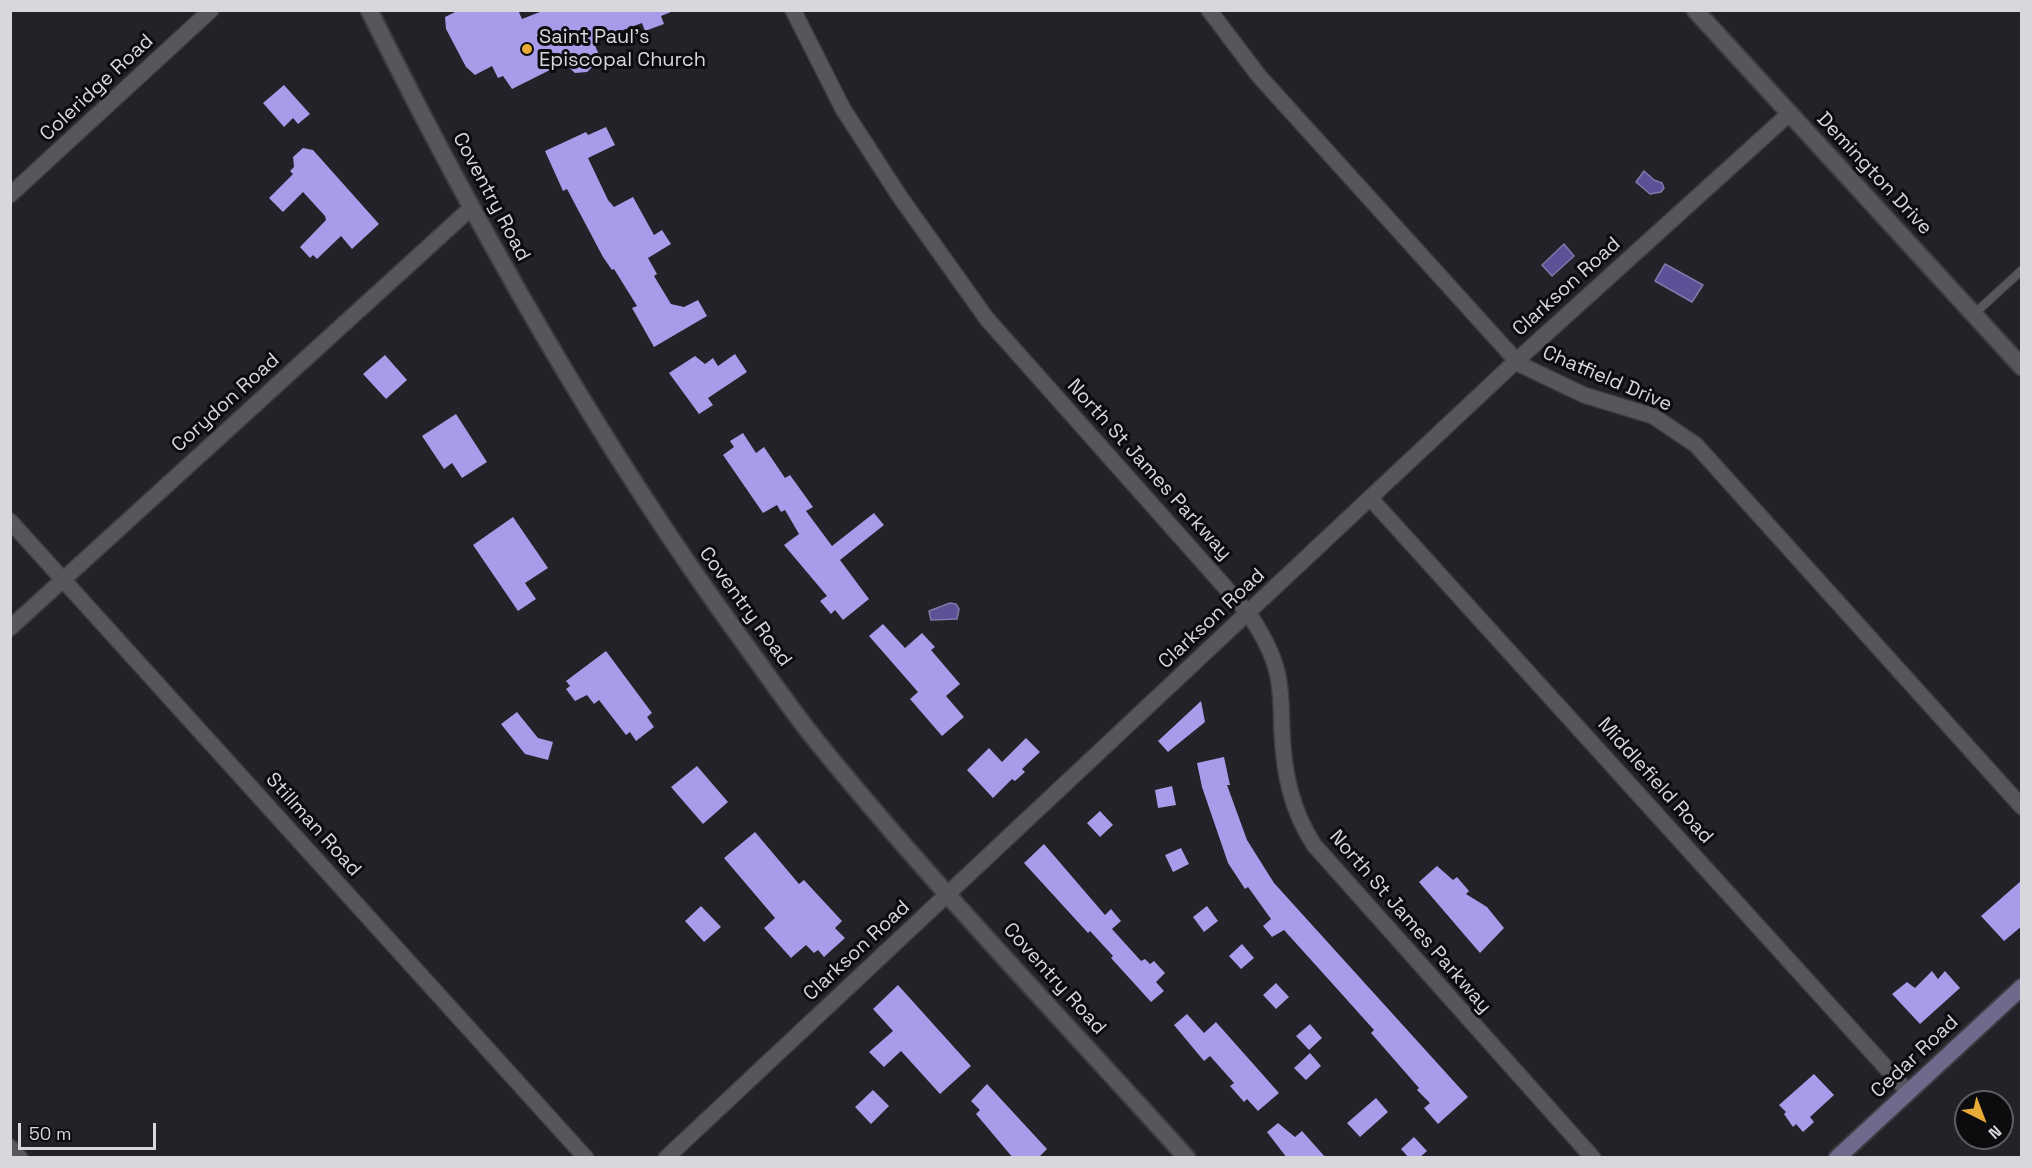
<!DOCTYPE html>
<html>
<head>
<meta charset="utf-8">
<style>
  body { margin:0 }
  #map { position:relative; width:2032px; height:1168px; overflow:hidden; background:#222228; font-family:"Space Grotesk",sans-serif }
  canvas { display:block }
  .frame { position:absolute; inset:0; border:12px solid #d8d8dc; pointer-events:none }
  .north { position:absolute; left:1954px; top:1090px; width:60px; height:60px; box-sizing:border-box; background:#0c0c0e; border:2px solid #5e5e60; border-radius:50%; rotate:138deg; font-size:16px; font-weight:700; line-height:24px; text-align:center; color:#d8d8dc }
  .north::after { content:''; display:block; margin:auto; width:21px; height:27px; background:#e8ab37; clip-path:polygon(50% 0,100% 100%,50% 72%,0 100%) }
  .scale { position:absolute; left:18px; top:1123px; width:138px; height:27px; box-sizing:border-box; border:3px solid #d8d8dc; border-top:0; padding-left:8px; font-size:18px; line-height:21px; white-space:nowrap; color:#d8d8dc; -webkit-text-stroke:4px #0c0c0e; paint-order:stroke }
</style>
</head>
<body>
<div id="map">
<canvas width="2032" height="1168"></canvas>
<div class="frame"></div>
<div class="north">N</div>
<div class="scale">50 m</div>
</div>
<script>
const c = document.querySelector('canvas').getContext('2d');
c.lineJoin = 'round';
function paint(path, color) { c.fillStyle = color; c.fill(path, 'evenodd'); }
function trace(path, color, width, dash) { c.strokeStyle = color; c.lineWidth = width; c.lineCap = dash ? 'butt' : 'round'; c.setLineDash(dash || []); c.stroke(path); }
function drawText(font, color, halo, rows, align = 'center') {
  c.font = font + ' "Space Grotesk",sans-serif'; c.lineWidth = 6; c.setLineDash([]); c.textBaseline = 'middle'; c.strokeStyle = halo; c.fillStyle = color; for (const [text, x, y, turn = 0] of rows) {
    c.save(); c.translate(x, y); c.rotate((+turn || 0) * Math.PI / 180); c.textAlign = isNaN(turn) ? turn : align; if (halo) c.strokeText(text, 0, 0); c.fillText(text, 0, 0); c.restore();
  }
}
const water = new Path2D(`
  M1644,171L1654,180L1662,183L1664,188L1661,192L1650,194L1636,182Z
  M1564,244L1574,256L1552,276L1542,265Z
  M1665,264L1703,285L1692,302L1655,281Z
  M950,603L956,604L959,609L957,619L931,620L929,611Z`);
paint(water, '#5c5096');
trace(water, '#8179ab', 1.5);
paint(new Path2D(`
  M459,10H518L522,19L545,10L671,12L661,16L664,24L645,31L642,23L593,41L600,57L592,61V67L587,72L575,73L564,63L512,89L503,76L498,78L492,66L475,75L466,67L446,29L445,17Z
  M284,85L310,114L298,124L293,118L284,127L263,103Z
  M606,127L615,145L588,158L608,200L614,207L633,197L654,235L662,230L671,244L648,258L657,274L654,276L671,304L684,307L698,300L707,316L654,347L632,308L637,306L614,269L612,270L603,257L567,189L563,191L545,151L586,132L588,135Z
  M303,148L313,150L379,224L352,249L341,236L317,259L313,255L310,258L300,247L326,220L325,216L303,192L283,212L269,198L293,174L290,171L294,167L293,157Z
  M735,354L747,372L708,398L713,405L699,414L669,373L695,356L705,364L713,358L718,366Z
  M385,355L407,380L386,399L363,374Z
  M456,414L487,462L462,478L452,463L444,469L422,436Z
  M743,433L756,453L764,447L785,478L790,475L813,507L806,511L832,546L874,513L884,525L840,560L869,599L843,620L835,610L831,614L820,601L827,596L784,545L799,534L785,510L781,512L777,505L763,513L723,455L734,447L730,441Z
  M513,517L548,568L525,583L536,599L518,611L473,545Z
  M883,624L905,648L922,633L935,647L931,650L960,684L946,696L964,717L942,736L910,699L918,692L869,636Z
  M606,651L652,713L647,717L654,727L636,741L630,732L626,735L599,700L594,704L587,695L575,701L566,689L570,686L566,681Z
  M1201,701L1205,722L1168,752L1158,741Z
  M517,712L538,738L553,742L548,760L525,754L501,724Z
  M1026,738L1040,752L1022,769L1025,772L1015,781L1012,779L993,798L967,770L989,748L1002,762Z
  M1224,757L1230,785H1227L1247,840L1274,883L1468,1097L1438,1124L1424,1108L1430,1103L1417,1090L1419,1088L1371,1033L1374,1030L1330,981L1284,930L1272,937L1263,926L1271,919L1248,887L1245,889L1228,863L1202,787L1197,763Z
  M697,766L728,802L703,824L671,787Z
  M1172,786L1176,805L1158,808L1155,790Z
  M1100,811L1113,825L1100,837L1087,823Z
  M755,832L799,884L804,880L842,921L835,928L845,938L824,957L818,950L814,953L806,945L791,958L764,928L775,918L724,858Z
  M1044,844L1105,915L1111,909L1121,921L1112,929L1141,961L1145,959L1150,964L1154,961L1165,973L1156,982L1164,991L1151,1002L1111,958L1113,956L1090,931L1088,933L1024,863Z
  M1181,848L1189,864L1173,872L1165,855Z
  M1437,866L1453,880L1457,877L1469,891L1466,894L1487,907L1504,928L1480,953L1419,882Z
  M2022,880V926L2004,941L1981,916Z
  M701,906L721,927L704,942L685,921Z
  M1207,906L1218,921L1204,932L1193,917Z
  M1242,944L1254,958L1241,969L1229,956Z
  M1932,971L1938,979L1945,971L1960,988L1920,1024L1892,994L1907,982L1915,988Z
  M1276,983L1289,997L1276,1009L1263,995Z
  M898,985L971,1066L940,1094L901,1051L884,1067L869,1052L893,1031L873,1009Z
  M1187,1014L1204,1033L1216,1022L1279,1093L1258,1111L1247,1099L1244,1102L1230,1086L1234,1083L1210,1056L1204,1061L1174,1025Z
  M1310,1024L1322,1038L1309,1050L1296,1036Z
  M1310,1053L1321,1066L1306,1080L1294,1068Z
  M1814,1074L1834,1095L1810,1117L1814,1122L1803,1132L1796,1124L1793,1127L1784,1114L1786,1112L1779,1105Z
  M987,1084L1047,1149L1038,1158H1013L976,1114L980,1110L971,1101Z
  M873,1090L889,1106L871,1124L855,1107Z
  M1376,1098L1388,1112L1360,1137L1347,1123Z
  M1278,1123L1295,1137L1302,1131L1326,1158H1287L1267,1132Z
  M1414,1137L1427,1151L1419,1158H1409L1401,1149Z`), '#a69ce9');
const service = new Path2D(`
  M1974,314L2022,270`);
const minor = new Path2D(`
  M793,10L843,109L900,197L987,319L1249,614C1261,632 1272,651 1277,672C1282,691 1281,712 1282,732C1284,774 1291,809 1314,845L1593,1158
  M1209,10L1259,76L1513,357L1515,362L1584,395L1653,416L1696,445L2022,807
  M10,195L211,10
  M1371,499L1908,1092
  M10,521L586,1158
  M10,628L470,209
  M10,1147L20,1158
  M666,1158L1515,362L1790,113`);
const tertiary = new Path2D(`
  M369,10C478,229 598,442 742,640C767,674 791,710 818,743C934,886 1063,1020 1187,1158
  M1695,10L2022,367`);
const secondary = new Path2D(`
  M1837,1158L2022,987`);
trace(service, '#3d3c42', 10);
trace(minor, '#3d3c42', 18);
trace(tertiary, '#3d3c42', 20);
trace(secondary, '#3d3c42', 20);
trace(service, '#57565d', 8);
trace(minor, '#57565d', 15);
trace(tertiary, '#57565d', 16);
trace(secondary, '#6f6a8c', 16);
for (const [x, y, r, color] of [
  [527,49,6,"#e8ab37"]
]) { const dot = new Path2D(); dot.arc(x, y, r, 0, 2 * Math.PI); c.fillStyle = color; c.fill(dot); trace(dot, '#0c0c0e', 2); }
drawText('20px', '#d8d8dc', '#0c0c0e', [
  ["Saint Paul's",539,38],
  ["Episcopal Church",539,61]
], 'left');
drawText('20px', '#d8d8dc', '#0c0c0e', [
  ["Coleridge Road",97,88,-43],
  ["Demington Drive",1874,174,47],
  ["Coventry Road",491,197,62],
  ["Clarkson Road",1567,287,-42],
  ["Chatfield Drive",1607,379,23],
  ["Corydon Road",226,403,-42],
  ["North St James Parkway",1149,470,48],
  ["Coventry Road",745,607,54],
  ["Clarkson Road",1212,619,-43],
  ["Middlefield Road",1655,781,48],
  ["Stillman Road",313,825,48],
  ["North St James Parkway",1410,922,49],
  ["Clarkson Road",857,951,-43],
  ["Coventry Road",1054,979,48],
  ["Cedar Road",1915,1057,-43]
]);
</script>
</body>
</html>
